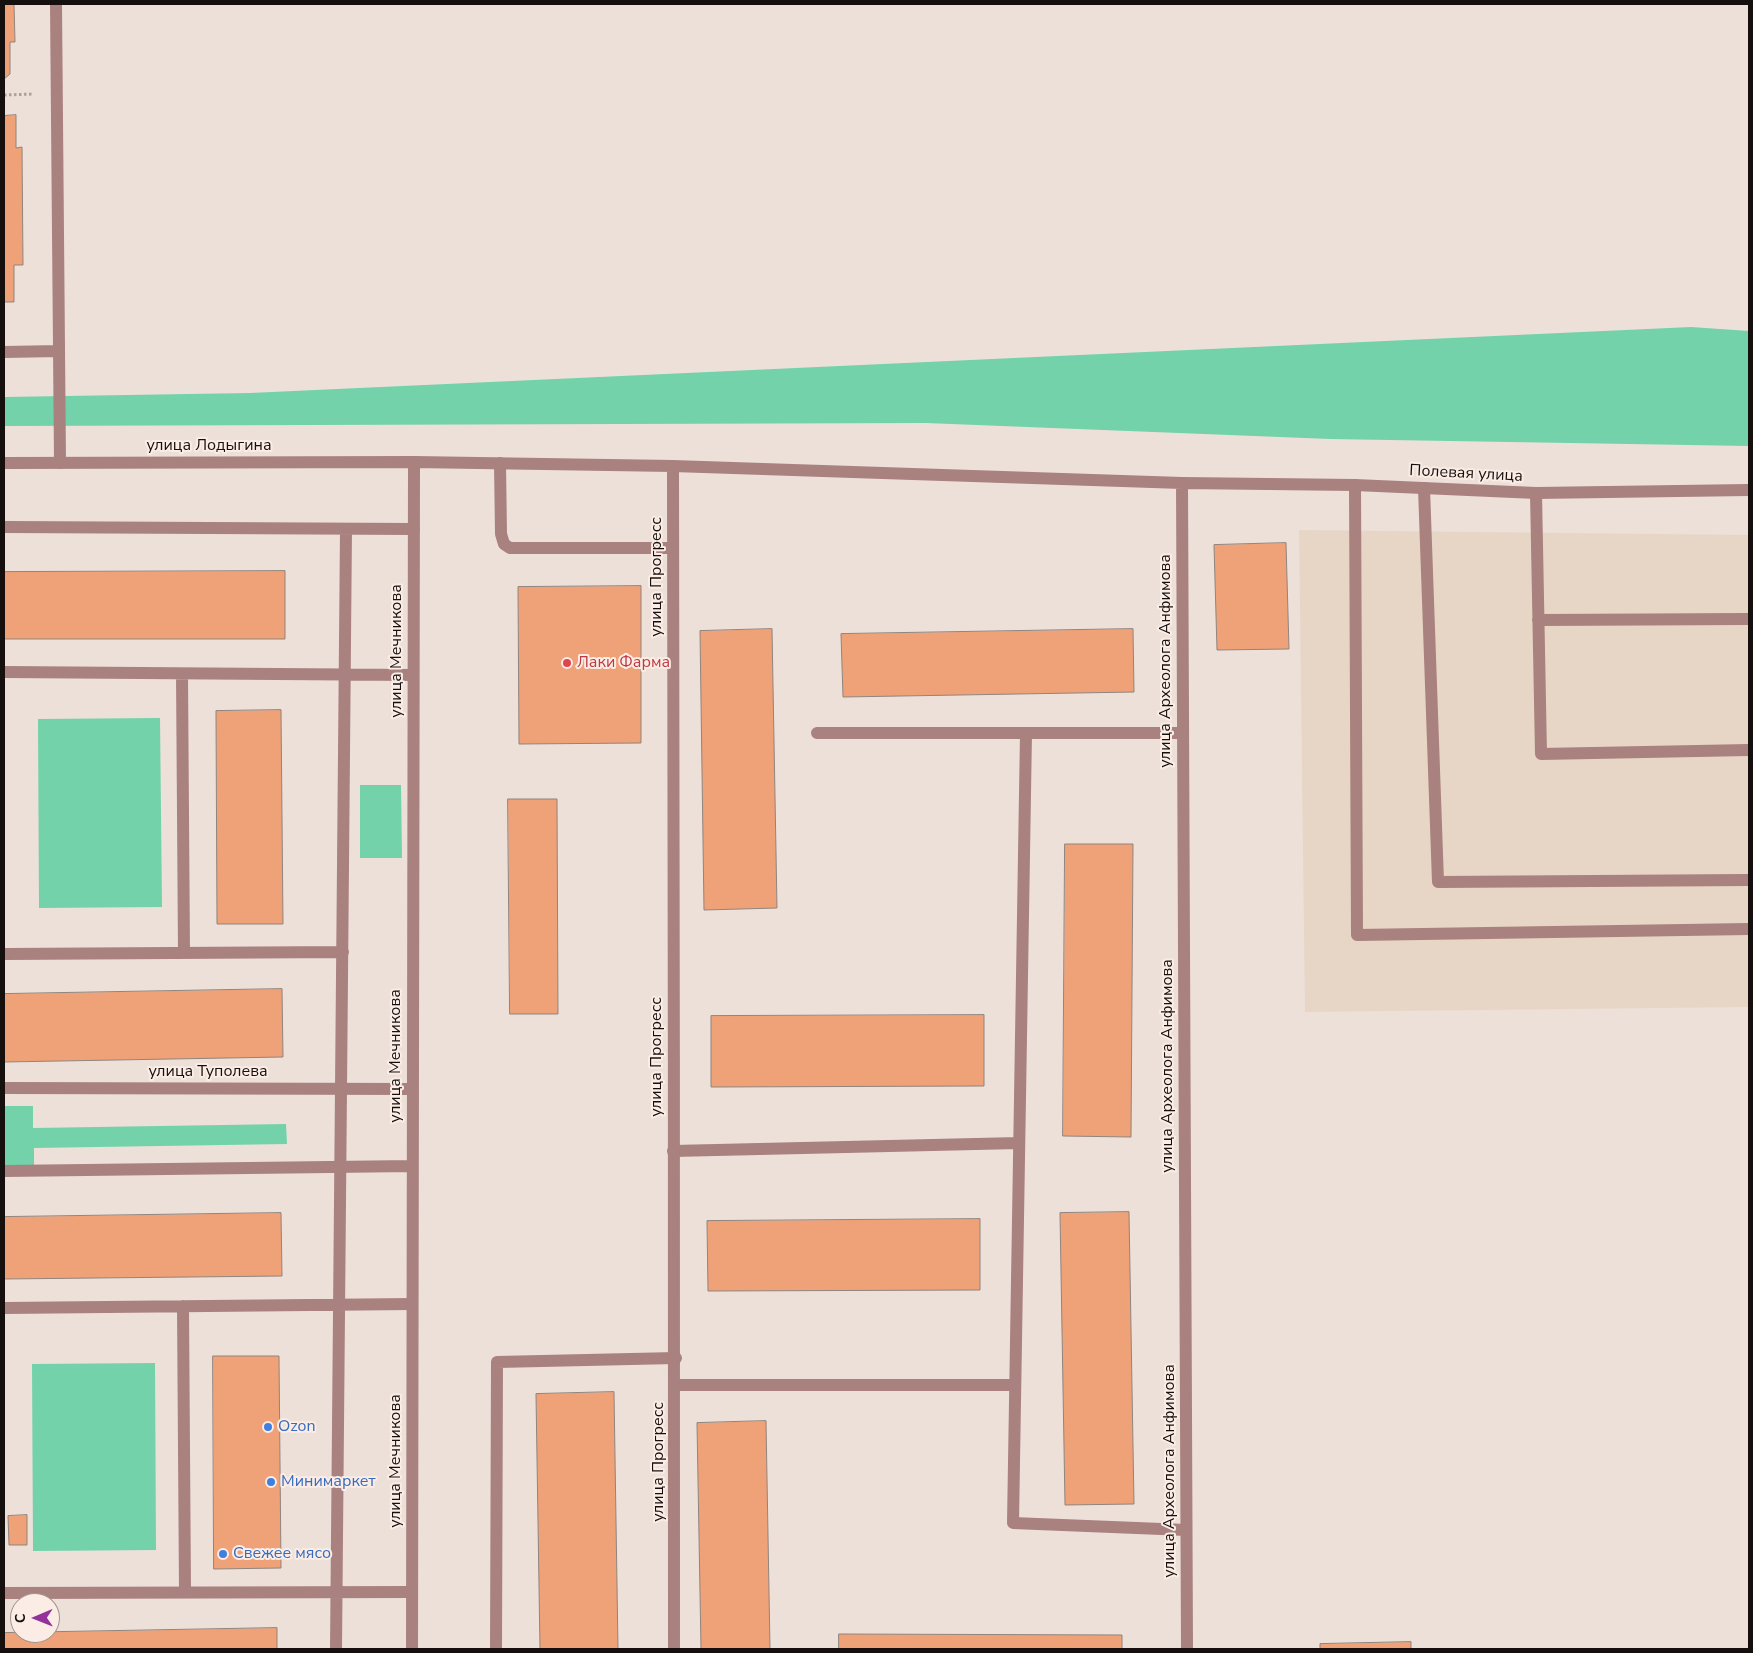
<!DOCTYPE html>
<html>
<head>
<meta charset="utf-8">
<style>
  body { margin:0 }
  #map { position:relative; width:1753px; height:1653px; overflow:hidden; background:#ede0d9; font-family:"Nunito Sans",sans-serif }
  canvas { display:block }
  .frame { position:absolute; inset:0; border:5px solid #15100e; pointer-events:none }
  .north { position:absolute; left:10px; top:1593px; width:50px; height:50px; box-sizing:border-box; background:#fbede6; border:1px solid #9f9590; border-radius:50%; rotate:269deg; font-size:14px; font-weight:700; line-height:20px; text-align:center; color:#15100e }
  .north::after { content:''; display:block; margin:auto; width:18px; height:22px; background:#93329a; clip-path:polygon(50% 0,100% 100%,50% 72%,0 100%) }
</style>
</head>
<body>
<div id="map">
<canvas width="1753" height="1653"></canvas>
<div class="frame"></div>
<div class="north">С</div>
</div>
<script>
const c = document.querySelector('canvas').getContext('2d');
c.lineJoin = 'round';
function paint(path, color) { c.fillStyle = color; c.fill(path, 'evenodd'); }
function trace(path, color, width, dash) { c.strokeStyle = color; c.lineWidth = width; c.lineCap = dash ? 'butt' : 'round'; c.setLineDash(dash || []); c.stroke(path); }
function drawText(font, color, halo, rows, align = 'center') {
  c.font = font + ' "Nunito Sans",sans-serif'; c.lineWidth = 4; c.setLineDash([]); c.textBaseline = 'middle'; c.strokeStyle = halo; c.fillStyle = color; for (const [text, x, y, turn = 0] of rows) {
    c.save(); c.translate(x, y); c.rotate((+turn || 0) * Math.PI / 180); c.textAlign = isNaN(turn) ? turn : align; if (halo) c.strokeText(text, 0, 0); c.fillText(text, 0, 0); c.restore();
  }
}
paint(new Path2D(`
  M1299,530L1749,535V1007L1305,1012Z`), '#e7d6c5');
paint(new Path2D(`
  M1691,327L1749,331V446L1330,439L926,423L4,426V397L250,393Z
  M160,718L162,907L39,908L38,719Z
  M360,785H401L402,858H360Z
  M4,1106H33V1128L286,1124L287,1144L34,1148V1165H4Z
  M155,1363L156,1550L33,1551L32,1364Z`), '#73d2aa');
const building = new Path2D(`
  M4,4H14L15,42H10V74L4,79Z
  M16,115V148L22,147L23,265H14V302H4V116Z
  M1286,543L1289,649L1217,650L1214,545Z
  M285,571V639H4V572Z
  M641,586V743L519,744L518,587Z
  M772,629L777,908L704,910L700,631Z
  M1133,629L1134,692L843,697L841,634Z
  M281,710L283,924H217L216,711Z
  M508,799H557L558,1014H510Z
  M1065,844H1133L1131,1137L1063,1136Z
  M282,989L283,1057L4,1062V994Z
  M984,1015V1086L711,1087V1016Z
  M1129,1212L1134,1504L1065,1505L1060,1213Z
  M281,1213L282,1276L4,1279V1217Z
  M980,1219V1290L708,1291L707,1221Z
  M213,1356H279L281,1568L214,1569Z
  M614,1392L618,1649H540L536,1394Z
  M766,1421L770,1649H701L697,1423Z
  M27,1515V1545H9L8,1516Z
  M277,1628V1649H4V1633Z
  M839,1634L1122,1635V1649H839Z
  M1411,1642V1649H1320V1644Z`);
paint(building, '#efa177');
trace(building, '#90847d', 1);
trace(new Path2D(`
  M4,95L33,94`), '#aca19c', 3, [2.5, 2.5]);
trace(new Path2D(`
  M56,4L60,463
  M4,352L59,351
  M500,463L501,534L504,544L510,548H673
  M1355,485L1357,935L1749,929
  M1424,488L1438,882L1749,880
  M1536,493L1541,754L1749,750
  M4,527L414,529
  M1538,620L1749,619
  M4,672L413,675
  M182,674L184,953
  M817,733H1183
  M1026,733L1013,1523L1186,1530
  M4,954L343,952
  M673,1151L1019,1143
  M183,1306L185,1592
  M4,1308L412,1304
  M676,1385H1015
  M4,1593L412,1592
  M336,1649L346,529
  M496,1649L497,1362L676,1358`), '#a9817e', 12);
trace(new Path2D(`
  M4,463L414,462L673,466L1182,483L1355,485L1536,493L1749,490
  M673,466C672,860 676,1255 674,1649
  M1182,483L1187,1649
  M4,1088L413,1089
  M4,1171L412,1166
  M412,1649L414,462`), '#a9817e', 12);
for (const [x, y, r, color] of [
  [567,663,5,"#e0444e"],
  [268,1427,5,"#3f7fe0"],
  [271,1482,5,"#3f7fe0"],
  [223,1554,5,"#3f7fe0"]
]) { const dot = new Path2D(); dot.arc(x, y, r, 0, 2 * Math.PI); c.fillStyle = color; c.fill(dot); trace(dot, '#fbede6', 2); }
drawText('16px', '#15100e', '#fbede6', [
  ["улица Лодыгина",209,446],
  ["Полевая улица",1466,474,3],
  ["улица Прогресс",657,577,-90],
  ["улица Мечникова",397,651,-90],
  ["улица Археолога Анфимова",1166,661,-90],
  ["улица Мечникова",396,1056,-90],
  ["улица Прогресс",657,1057,-90],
  ["улица Археолога Анфимова",1168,1066,-90],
  ["улица Туполева",208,1072],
  ["улица Мечникова",396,1461,-90],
  ["улица Прогресс",659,1462,-90],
  ["улица Археолога Анфимова",1170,1471,-90]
]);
drawText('16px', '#be3a42', '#fbede6', [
  ["Лаки Фарма",577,663]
], 'left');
drawText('16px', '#366cbe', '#fbede6', [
  ["Ozon",278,1427],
  ["Минимаркет",281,1482],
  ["Свежее мясо",233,1554]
], 'left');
</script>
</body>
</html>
